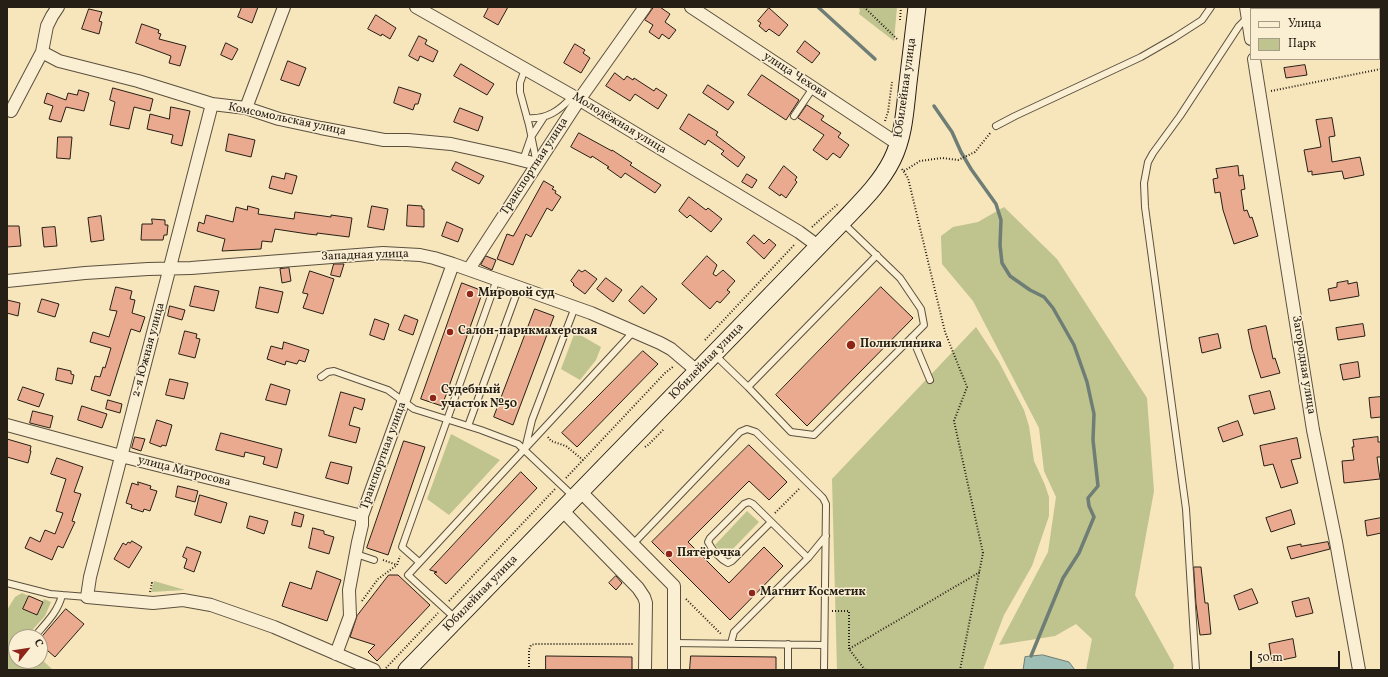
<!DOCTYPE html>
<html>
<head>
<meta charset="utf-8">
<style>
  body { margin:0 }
  #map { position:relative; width:1388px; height:677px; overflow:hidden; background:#f7e5bb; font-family:Vollkorn,serif }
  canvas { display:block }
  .frame { position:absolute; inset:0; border:8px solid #261f15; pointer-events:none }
  .legend { position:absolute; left:1250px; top:8px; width:130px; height:52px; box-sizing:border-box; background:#faeed3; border:1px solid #a59b87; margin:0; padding:5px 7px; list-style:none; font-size:12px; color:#261f15 }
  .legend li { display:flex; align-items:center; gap:8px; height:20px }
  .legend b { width:20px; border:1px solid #a59b87 }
  .north { position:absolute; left:8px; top:629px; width:40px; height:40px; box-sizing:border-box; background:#faeed3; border:1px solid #a59b87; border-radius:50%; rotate:60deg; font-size:11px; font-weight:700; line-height:16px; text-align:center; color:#261f15 }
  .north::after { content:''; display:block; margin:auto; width:14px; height:18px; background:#8f2418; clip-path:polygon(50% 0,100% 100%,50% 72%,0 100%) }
  .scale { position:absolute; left:1250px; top:651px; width:90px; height:18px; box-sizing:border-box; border:2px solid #261f15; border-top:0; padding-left:5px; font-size:12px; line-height:14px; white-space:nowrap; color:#261f15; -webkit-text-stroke:3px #faeed3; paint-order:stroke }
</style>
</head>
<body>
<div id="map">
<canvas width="1388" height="677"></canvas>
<div class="frame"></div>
<ul class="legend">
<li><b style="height:5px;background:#faeed3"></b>Улица</li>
<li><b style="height:11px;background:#bfc38e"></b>Парк</li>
</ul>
<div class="north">С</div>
<div class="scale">50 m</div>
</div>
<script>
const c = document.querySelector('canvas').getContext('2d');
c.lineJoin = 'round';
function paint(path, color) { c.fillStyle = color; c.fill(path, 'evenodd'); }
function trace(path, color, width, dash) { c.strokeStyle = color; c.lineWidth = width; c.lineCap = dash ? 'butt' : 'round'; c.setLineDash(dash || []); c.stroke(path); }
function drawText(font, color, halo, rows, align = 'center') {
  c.font = font + ' Vollkorn,serif'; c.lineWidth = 3; c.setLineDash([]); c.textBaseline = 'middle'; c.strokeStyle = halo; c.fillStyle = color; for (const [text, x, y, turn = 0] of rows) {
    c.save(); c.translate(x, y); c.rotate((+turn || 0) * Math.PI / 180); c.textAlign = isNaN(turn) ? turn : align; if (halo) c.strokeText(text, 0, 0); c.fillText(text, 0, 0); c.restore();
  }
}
paint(new Path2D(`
  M858,7H897L894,41L859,14L860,10Z
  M1004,207L1057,259L1147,398L1154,491L1135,595L1174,665L1173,670H1086L1092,639L1076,624L1055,636L999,645L1048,552L1056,497L1044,471L1039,428L973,301L942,264L941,236L953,227L978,222Z
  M976,327L999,362L1024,410L1029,426L1034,461L1045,485L1049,497V516L1032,566L1004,615L983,670H837L832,479Z
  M575,332L601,347L596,360L580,380L561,369Z
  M451,434L500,460L449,515L427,499Z
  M747,511L759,522L726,556L715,545Z
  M154,581L185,590L151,592Z
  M22,593L29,596L24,609L37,615L44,599L51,602L45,616L26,637H16V661H40V658L53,670H7V610L15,597Z`), '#bfc38e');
const water = new Path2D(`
  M1043,655L1069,662L1075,670H1023L1025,657Z`);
paint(water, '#9ebeb6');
trace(water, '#6e7e76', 1);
trace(new Path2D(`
  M818,7L875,59
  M934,106L952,132L961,152L971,169L996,204L1001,220L1000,245L1002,263L1010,276L1030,290L1044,297L1053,308L1074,345L1087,382L1094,414L1093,440L1098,486L1088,498L1089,506L1094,517L1079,553L1063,578L1031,656`), '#6e7e76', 3.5);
const building = new Path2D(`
  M242,7H258L252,23L238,17Z
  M489,7H508L498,25L484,17Z
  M654,7H660L670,14L665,22L676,30L669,39L662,34L659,39L649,32L653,25L645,20Z
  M769,8L788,25L779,36L769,29L766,32L759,26L761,23L758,21Z
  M89,9L102,12L99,21L102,22L99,34L82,29Z
  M376,15L396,28L390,39L382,34L381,36L368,29Z
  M142,24L159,30L158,33L161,34L159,39L186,46L180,66L169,63L171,56L136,43Z
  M419,36L427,40L425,44L438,51L433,62L420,56L418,61L409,56Z
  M805,41L820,53L812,63L797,52Z
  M226,43L238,49L232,60L221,55Z
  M575,44L585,50L583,53L590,58L581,73L564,63Z
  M288,61L306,68L299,86L281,80Z
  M461,64L494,84L487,95L454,76Z
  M1305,65L1307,75L1286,78L1284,68Z
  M615,73L624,80L627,76L633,80L634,78L654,91L656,88L667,95L658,109L635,94L630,101L606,86Z
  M762,75L799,100L786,120L748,95Z
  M708,85L734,102L728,110L703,93Z
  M399,87L421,94L418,104H415L413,110L394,103Z
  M113,88L153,99L150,111L134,107L129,129L110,125L115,102L110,100Z
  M79,90L89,93L84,111L66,107L61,122L49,119L53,106L44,103L47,93L66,100L68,93L77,95Z
  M807,105L824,116L821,120L841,133L838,137L849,145L840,158L833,153L827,160L813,150L824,135L798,118Z
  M171,107L190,111L182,146L171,143L173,135L147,129L150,114L169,119Z
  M460,108L483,117L478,131L454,122Z
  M689,114L718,132L716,135L745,157L738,167L721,154L724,151L708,140L705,145L680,129Z
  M1332,118L1335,136L1329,137L1332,162L1360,157L1364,175L1344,179L1342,171L1312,175V171L1308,172L1304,150L1321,147L1316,120Z
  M579,133L612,151V150L632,163L630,165L661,185L655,193L625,173L621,178L607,168L609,167L592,156L591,158L571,147Z
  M229,134L255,140L251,157L226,151Z
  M58,137H72L70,159L57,158Z
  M456,162L484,176L479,184L452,170Z
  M784,166L797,177L795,180L797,182L786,198L781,194L780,196L769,188Z
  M1238,166L1239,176L1243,175L1245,189L1241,190L1244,211L1247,210L1250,218L1252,217L1258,236L1234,244L1223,210L1220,192L1215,193L1213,179L1218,178L1216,169Z
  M286,173L297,176L292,194L269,188L272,176L284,179Z
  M747,174L757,180L752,188L742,182Z
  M544,181L554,187L552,189L556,191L555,193L561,197L552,211L547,208L531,237L526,234L513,265L497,259L507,234L513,236Z
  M689,197L706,210L708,208L722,219L711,232L690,215L687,218L679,211Z
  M408,205L422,206V209H424V227L407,226Z
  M248,206L259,209L258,214L294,219L295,212L331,217V215L352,218L349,237L317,233V235L308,234L275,229L272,242L262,241L261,249L222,251L225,239L197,231L199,222L204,224L206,215L233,222L236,207L247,210Z
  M372,206L388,209L384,230L368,227Z
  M101,216L104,240L91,242L88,218Z
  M152,219L165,220V225H168L167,235H164L163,240H141L142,224H152Z
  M447,222L463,229L458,242L442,236Z
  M7,226H19L21,246L7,247Z
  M55,227L57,246L44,247L42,228Z
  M754,235L764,244L769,239L776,245L764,259L747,243Z
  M486,256L496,260L492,270L481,265Z
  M707,256L717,265L713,274L716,276L723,270L735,281L727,290L730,292L720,303L717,301L710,309L682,284Z
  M334,264H344L340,277L331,275Z
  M289,268L291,281L282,283L280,269Z
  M579,270L582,272L585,270L597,279L585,294L573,285L574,284L571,281Z
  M310,271L334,279L323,314L303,308L308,294L303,293Z
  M606,278L622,290L613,302L597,289Z
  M1348,281V284L1357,282L1359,296L1330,301L1328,289L1337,287V283Z
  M462,283L483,291L442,406L421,399Z
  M195,286L219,291L214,311L190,306Z
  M642,286L657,299L644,314L629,301Z
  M116,287L132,291L130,299L135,300L132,313L145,317L140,332L131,329L110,396L91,390L95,376L100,377L103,367L105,368L111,348L90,342L93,332L109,337L117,311L110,310Z
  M260,287L283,292L278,313L256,308Z
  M881,287L913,318L807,426L776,395Z
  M42,299L59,304L55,317L38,312Z
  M7,300L20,303L18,316L7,313Z
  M170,306L185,310L182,320L168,316Z
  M535,309L554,316L513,425L494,417Z
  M405,315L418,320L413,335L399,330Z
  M375,319L389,324L384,340L370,335Z
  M1363,324L1365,336L1338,340L1336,328Z
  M1266,326L1273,359L1275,358L1280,373L1261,378L1252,349L1248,330Z
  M185,331L197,334L196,338L200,339L195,358L179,354Z
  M1218,334L1221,348L1202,353L1199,338Z
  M284,342L309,350L305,362L299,360L297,364L286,361L285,365L267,359L271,346L282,349Z
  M643,351L658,364L577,447L562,433Z
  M1358,362L1360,377L1343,380L1340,365Z
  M58,368L71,371V374L74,375L72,384L56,380Z
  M170,379L188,383L184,399L166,395Z
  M271,384L290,390L286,405L266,400Z
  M23,387L44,394L39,407L18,400Z
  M1270,391L1275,409L1254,414L1249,396Z
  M341,392L365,399L362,410L354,407L349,425L360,428L356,443L329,436Z
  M1381,397V417L1371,418L1369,398Z
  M108,400L122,404L120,413L106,409Z
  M82,406L107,414L102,428L78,420Z
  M33,411L53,416L50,428L30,423Z
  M157,420L172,425L166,446L162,445L161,447L150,443Z
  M1238,421L1243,435L1223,442L1218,428Z
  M221,433L282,449L277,468L263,464L265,457L245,452L244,457L216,450Z
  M135,437L145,439L141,451L132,448Z
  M1378,437V442H1381V457H1377L1380,479L1344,483L1342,461L1354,460L1352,447H1354L1353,440Z
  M1297,438L1301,458L1291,460L1298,483L1281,488L1273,464L1264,466L1260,446Z
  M7,439L31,446L30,451H31L28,463L7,457Z
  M404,441L425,447L388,555L367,548Z
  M749,445L787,482L769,500L749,481L688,542L729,583L764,547L783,566L730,620L652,542Z
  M57,458L83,467L74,492L81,494L72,521L75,522L63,548L58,546L52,560L25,548L30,537L40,542L45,530L55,534L63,513L56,511L66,479L51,474Z
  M331,462L352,467L348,484L326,478Z
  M521,472L537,488L446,584L434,573L437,572L430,570Z
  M138,482L151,486L150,489L157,491L150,511L144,509L143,512L131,508L132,505L126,503L132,483L138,485Z
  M178,486L198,491L195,502L176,497Z
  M200,495L227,503L221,523L195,515Z
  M1291,510L1295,524L1271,532L1266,518Z
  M295,512L304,515L301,527L292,525Z
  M250,516L268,521L264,534L247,528Z
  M1381,518V533L1367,536L1365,521Z
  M313,528L324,531V534L334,537L329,554L309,548Z
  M132,541L142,547L129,568L114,559L123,543L126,545L128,542L130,543Z
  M1328,542L1330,549L1291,559L1287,547L1301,544V546Z
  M187,547L201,552L194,572L184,568L187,559L183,557Z
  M1194,567H1201L1205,603H1208L1211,634L1200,635L1196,604Z
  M317,571L341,580L327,621L282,606L290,582L311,589Z
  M389,575H398L430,605L377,661L368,652L375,645L350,637L357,616Z
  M616,576L622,583L616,590L609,583Z
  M1252,589L1258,603L1239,610L1234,596Z
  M29,596L43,602L37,615L23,609Z
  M1309,598L1313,613L1296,617L1292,602Z
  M66,609L84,624L55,657L40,644V639Z
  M1293,639L1296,657L1272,662L1269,644Z
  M546,656L632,657V670H546Z
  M691,656L776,657V670H690Z`);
paint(building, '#eaaa8f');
trace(building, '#261f15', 1);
const service = new Path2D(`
  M525,69L520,83V92L529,125L537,164
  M794,116L813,88
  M527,118C547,120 560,110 573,96
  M996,126L1015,116L1141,57L1174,38L1202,20L1211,7
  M523,160L531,137L544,117
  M843,223L900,278L921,309L924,325L814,435L791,432L748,387L877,255
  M912,337L930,380
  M715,355L748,387
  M321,377L328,372L334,371L388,390L414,409L481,430L518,444L574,497
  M468,426L519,287
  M525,449L532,420L575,307
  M771,522L732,561L728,563C720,559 712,550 708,542L710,538L744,504L749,502L753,504L808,558
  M633,544L740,432L747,429L756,432L819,494L823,498L826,504L824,670
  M356,554L374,560
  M419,562L402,547L497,279
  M7,583L50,594L87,597
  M455,618L408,575L634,331
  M34,637C45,624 58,612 62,595
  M674,643L824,645
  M731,643L734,632L808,558L826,536
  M788,670V644
  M1196,670L1186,509L1145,207L1144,183L1148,162L1153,153L1180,116L1239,26L1247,18`);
const minor = new Path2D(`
  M416,7L585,103L799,232L818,246
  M691,7L898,144
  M1246,7L1251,39
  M42,52L59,61L138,81L212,104L246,108L279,119L321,128L384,140H408L451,144L506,156L537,164
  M1254,59L1313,430L1336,542L1359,670
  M212,104C172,262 130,419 90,577L87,597L153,603L183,600L211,605L274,627L374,670
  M246,108L284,7
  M11,111L42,52L47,26L52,16L58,7
  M469,269L579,100L645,7
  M7,281L85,273L148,269L191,268L383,253L420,255L434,258L453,264L591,313L660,343L671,349L697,371
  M7,425L121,456L362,516
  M581,492L674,586V670
  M563,511L638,588L644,597L646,603L645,670
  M336,654L350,616L349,590L358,542L362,525V516L453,264`);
const secondary = new Path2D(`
  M407,670L842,222C860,203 880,184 892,160C904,136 905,109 908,83C911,58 914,32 917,7`);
trace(service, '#5a503e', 8);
trace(minor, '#5a503e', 14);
trace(secondary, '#261f15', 19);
trace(new Path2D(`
  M864,7L898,40
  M900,20L901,7
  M1271,91L1381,69
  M885,121L888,112L892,82
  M902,169L908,178L945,332L967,387L954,421L983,553L960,670
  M904,171L920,161L942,158L958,160L975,152L991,132
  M812,227L839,203
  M705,340L795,244
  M548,437L551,441L566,446L583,460
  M645,447L648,445L664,429
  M566,478L665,373L674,366
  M775,513L800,488
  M383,560L397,565
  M150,592L152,583H150
  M686,599L721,634
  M362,601L378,579L397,565L400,556
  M449,601L555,489
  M832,611H849V649
  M386,668L438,613
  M529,670V650L531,645L535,644H634
  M865,670L849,649L980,572`), '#261f15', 2, [1, 2]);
trace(service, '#faeed3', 6);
trace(minor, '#faeed3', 12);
trace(secondary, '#faeed3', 17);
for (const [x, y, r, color] of [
  [470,294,4,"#8f2418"],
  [450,332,4,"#8f2418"],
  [851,345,5,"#8f2418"],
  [433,398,4,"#8f2418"],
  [669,554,4,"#8f2418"],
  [752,593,4,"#8f2418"]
]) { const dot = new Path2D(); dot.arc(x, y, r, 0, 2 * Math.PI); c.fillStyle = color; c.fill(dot); trace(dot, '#faeed3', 1.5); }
drawText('12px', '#261f15', '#faeed3', [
  ["улица Чехова",795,76,33],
  ["Юбилейная улица",906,88,-82],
  ["Комсомольская улица",287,120,12],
  ["Молодёжная улица",619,124,31],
  ["Транспортная улица",535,167,-57],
  ["Западная улица",365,256,-2],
  ["2-я Южная улица",149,350,-75],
  ["Юбилейная улица",707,362,-46],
  ["Загородная улица",1303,365,81],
  ["Транспортная улица",384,456,-70],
  ["улица Матросова",184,472,14],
  ["Юбилейная улица",481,594,-46]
]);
drawText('bold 12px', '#261f15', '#faeed3', [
  ["Мировой суд",478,294],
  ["Салон-парикмахерская",458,332],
  ["Поликлиника",860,345],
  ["Судебный",441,391],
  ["участок №50",441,405],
  ["Пятёрочка",677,554],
  ["Магнит Косметик",760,593]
], 'left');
</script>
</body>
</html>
